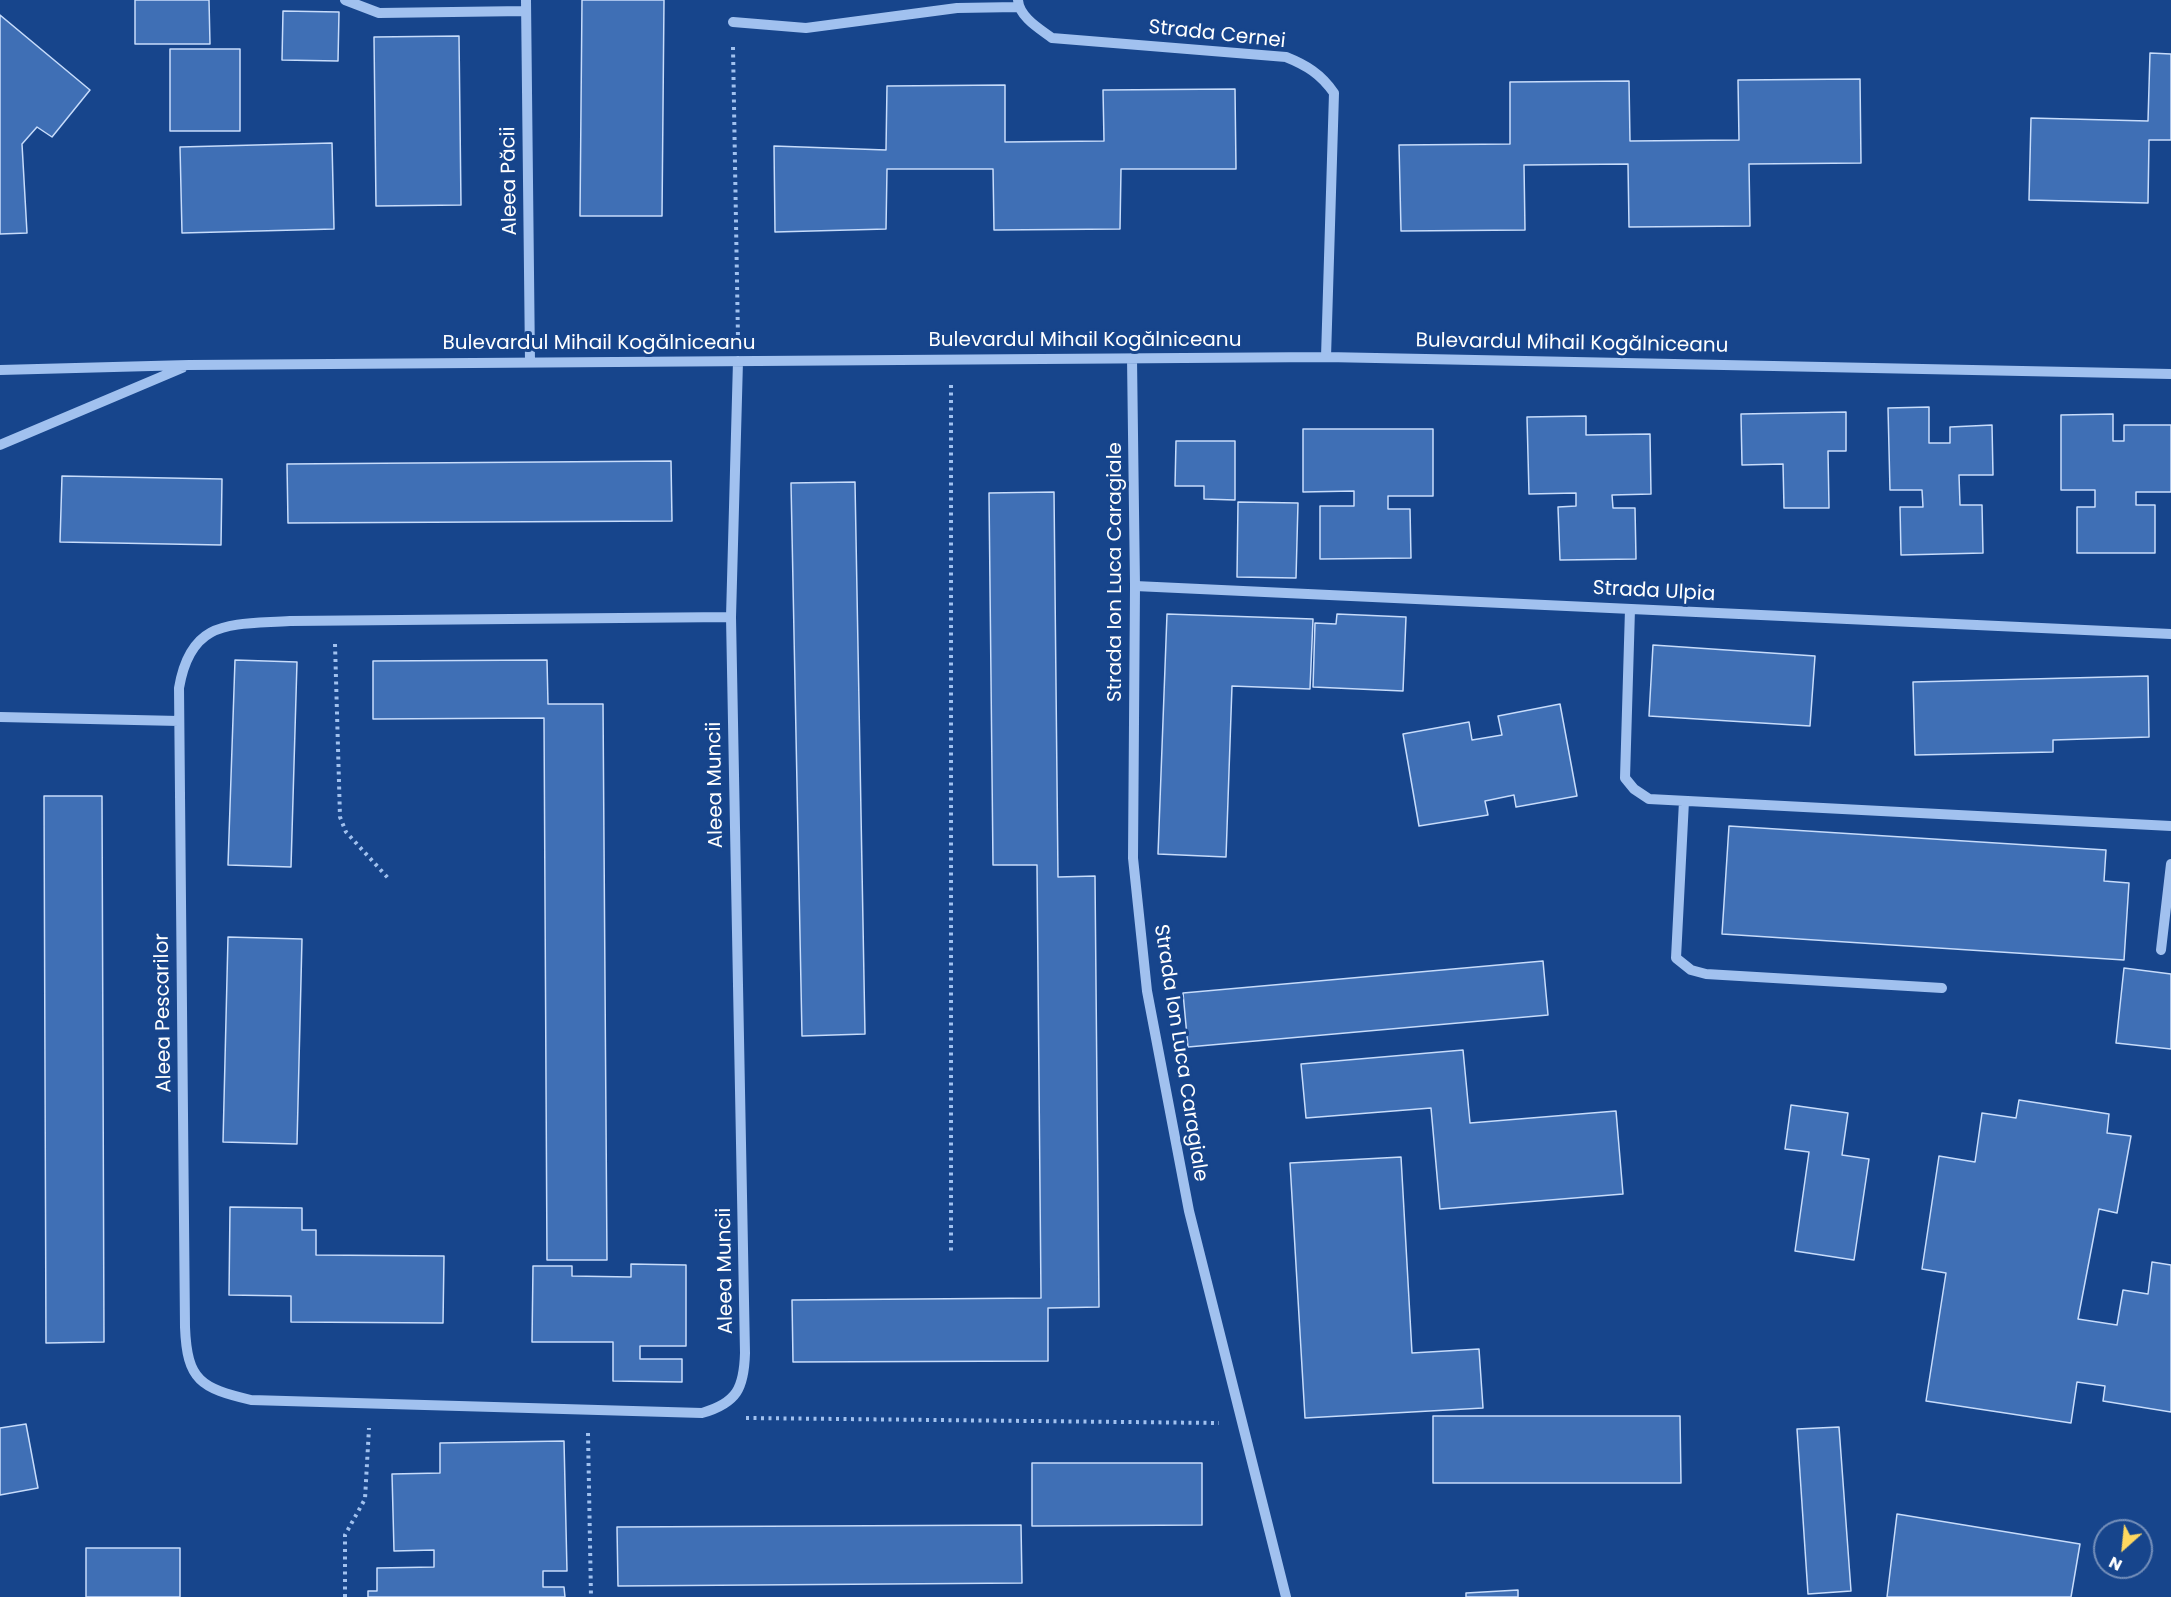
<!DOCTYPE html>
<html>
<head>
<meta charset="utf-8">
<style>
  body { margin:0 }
  #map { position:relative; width:2171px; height:1597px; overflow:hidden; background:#17458c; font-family:Poppins,sans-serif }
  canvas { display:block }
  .north { position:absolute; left:2093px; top:1519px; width:60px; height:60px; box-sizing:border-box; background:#17458c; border:2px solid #748fba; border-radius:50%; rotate:207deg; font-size:16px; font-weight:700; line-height:24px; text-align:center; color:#fff }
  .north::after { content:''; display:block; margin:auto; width:21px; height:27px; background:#ffd85f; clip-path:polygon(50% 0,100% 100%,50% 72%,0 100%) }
</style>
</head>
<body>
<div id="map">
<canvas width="2171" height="1597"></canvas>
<div class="north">N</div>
</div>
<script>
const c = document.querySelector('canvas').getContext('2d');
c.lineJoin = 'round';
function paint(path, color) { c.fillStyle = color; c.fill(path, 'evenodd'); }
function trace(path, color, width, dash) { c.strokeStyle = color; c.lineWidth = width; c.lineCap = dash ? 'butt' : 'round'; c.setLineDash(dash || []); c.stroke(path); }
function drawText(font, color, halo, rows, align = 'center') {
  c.font = font + ' Poppins,sans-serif'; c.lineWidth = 6; c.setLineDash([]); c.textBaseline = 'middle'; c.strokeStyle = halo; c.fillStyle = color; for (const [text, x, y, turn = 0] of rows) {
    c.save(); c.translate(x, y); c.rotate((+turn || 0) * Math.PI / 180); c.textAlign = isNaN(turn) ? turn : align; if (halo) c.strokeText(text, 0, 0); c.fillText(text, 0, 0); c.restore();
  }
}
const building = new Path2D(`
  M135,0H209L210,44H135Z
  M582,0H664L662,216H580Z
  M283,11L339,12L338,61L282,60Z
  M0,15L90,90L52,137L37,127L22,144L27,233L0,234Z
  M459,36L461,205L376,206L374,37Z
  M170,49H240V131H170Z
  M2150,53L2171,54V140H2149L2148,203L2029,200L2031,118L2148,121Z
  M1860,79L1861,163L1749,164L1750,226L1629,227L1628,164L1524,165L1525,230L1401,231L1399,145L1510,144V82L1629,81L1630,141L1739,140L1738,80Z
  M1005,85V142L1104,141L1103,90L1235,89L1236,169H1121L1120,229L994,230L993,169H887L886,229L775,232L774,146L886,150L887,86Z
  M332,143L334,229L182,233L180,147Z
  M1929,407V443H1950V427L1992,425L1993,475H1959L1960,505H1982L1983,553L1901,555L1900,507H1923L1922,490H1890L1888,408Z
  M1846,412V451H1828L1829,508H1784L1783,464L1742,465L1741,414Z
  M2113,414V441H2124V425H2171V492H2136V505H2155V553H2077V507H2095V490H2061V415Z
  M1586,416V435L1650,434L1651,494L1612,495L1613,508H1635L1636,559L1560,560L1558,507L1576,506V493L1529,494L1527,417Z
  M1303,429H1433V496H1388V509H1410L1411,558L1320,559V506H1354V491L1303,492Z
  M1176,441H1235V500L1204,499V486H1175Z
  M671,461L672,521L288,523L287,464Z
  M62,476L222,479L221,545L60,542Z
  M855,482L865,1034L802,1036L791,483Z
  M1054,492L1058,877L1095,876L1099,1307L1048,1308V1361L793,1362L792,1300L1041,1298L1037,865H993L989,493Z
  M1238,502L1298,503L1296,578L1237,577Z
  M1167,614L1313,619L1310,689L1232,686L1226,857L1158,854Z
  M1337,614L1406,617L1403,691L1313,687L1315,623L1336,624Z
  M1653,645L1815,656L1810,726L1649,716Z
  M235,660L297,662L291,867L228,865Z
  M547,660L548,704H603L607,1260H547L544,718L373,719V661Z
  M2148,676L2149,737L2053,740V752L1915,755L1913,682Z
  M1560,704L1577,796L1516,807L1514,795L1485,801L1488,815L1419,826L1403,734L1469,722L1472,740L1502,735L1498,716Z
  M44,796H102L104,1342L46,1343Z
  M1729,826L2106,850L2104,881L2129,883L2124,960L1722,934Z
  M228,937L302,939L297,1144L223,1142Z
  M1543,961L1548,1015L1188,1047L1183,993Z
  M2124,968L2171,974V1049L2116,1043Z
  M1463,1050L1470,1123L1616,1111L1623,1194L1440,1209L1431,1108L1306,1118L1301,1064Z
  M2019,1100L2109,1114L2107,1133L2131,1136L2117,1213L2099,1209L2078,1319L2117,1325L2123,1290L2148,1294L2152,1262L2171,1265V1412L2103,1401L2105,1386L2077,1382L2071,1423L1926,1401L1946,1273L1922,1269L1939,1156L1975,1162L1982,1113L2016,1118Z
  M1791,1105L1848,1113L1842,1155L1869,1159L1854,1260L1795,1251L1809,1152L1785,1149Z
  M1401,1157L1412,1353L1479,1349L1483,1408L1305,1418L1290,1163Z
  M230,1207L302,1208V1230H316V1255L444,1256L443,1323L291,1322V1296L229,1295Z
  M631,1264L686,1265V1346H640V1359H682V1382L613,1381V1342H532L533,1266H572V1276L631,1277Z
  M1433,1416H1680L1681,1483H1433Z
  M26,1424L38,1488L0,1495V1428Z
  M1839,1427L1851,1591L1808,1594L1797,1429Z
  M564,1441L567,1571H543V1587H564L565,1597H368V1591H377V1568L434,1567V1550L394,1551L392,1474L440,1473V1443Z
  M1032,1463H1202V1525L1032,1526Z
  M1897,1514L2080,1544L2071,1597H1887Z
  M1021,1525L1022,1583L618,1586L617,1527Z
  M86,1548H180V1597H86Z
  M1518,1590V1597H1466V1593Z`);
paint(building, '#3f6fb5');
trace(building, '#c7dcfb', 1.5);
trace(new Path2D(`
  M733,47L738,339
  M951,385V1253
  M335,644L340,817L346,832L388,878
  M746,1418L1219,1423
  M588,1433L591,1597
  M345,1597V1535L365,1499L369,1428`), '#a1c1ef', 4, [3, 4.5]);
trace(new Path2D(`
  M345,0L379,13L526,11
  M526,0L530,362
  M1018,0C1019,17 1040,29 1052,38L1286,57C1306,65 1321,74 1334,93L1326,357
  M733,22L806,28L957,8L1018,7
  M1132,358L1135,586L1133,858L1147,991L1189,1211L1286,1597
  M0,370L189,365L1326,357L2171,374
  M0,445L182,368
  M1135,586L2171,634
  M1630,609L1625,778L1634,789L1649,799L2171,826
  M731,617L290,621C231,625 191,618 179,688L185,1327C187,1381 201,1388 251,1400L702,1413C737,1403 744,1388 745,1353L731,617L738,361
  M0,717L179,721
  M1684,801L1676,958L1691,970L1706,974L1942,988
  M2161,950L2171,864`), '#a1c1ef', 10);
drawText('20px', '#fff', '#17458c', [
  ["Strada Cernei",1217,35,6],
  ["Aleea Păcii",510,181,-91],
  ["Bulevardul Mihail Kogălniceanu",1085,341],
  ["Bulevardul Mihail Kogălniceanu",599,344],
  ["Bulevardul Mihail Kogălniceanu",1572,344,1],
  ["Strada Ion Luca Caragiale",1116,572,-90],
  ["Strada Ulpia",1654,592,3],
  ["Aleea Muncii",716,785,-91],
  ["Aleea Pescarilor",164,1013,-91],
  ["Strada Ion Luca Caragiale",1180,1053,81],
  ["Aleea Muncii",726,1271,-91]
]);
</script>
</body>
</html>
